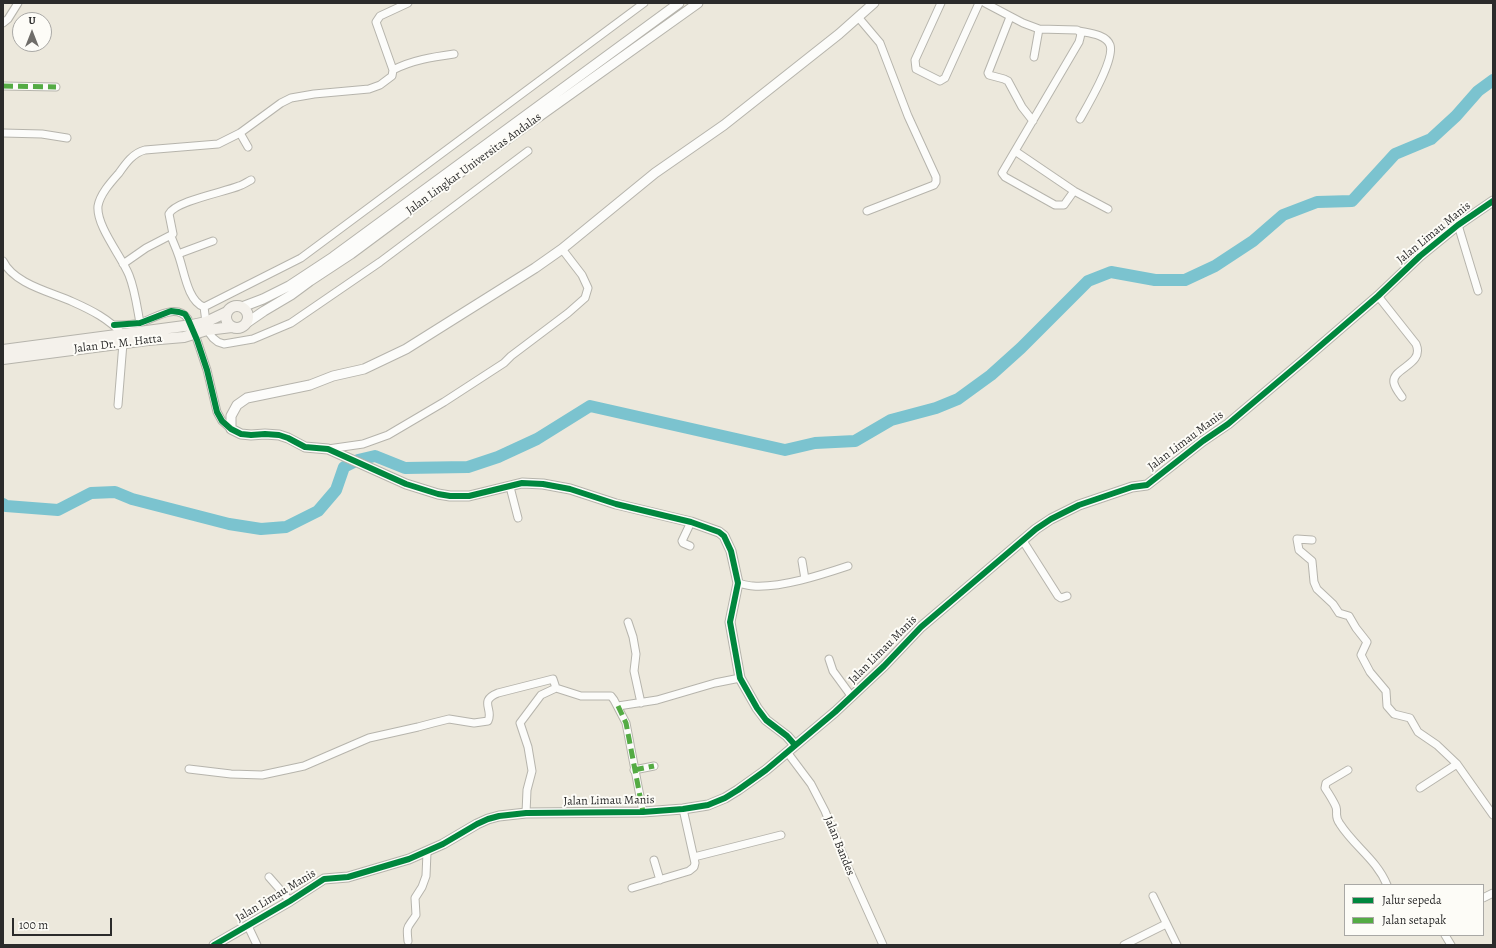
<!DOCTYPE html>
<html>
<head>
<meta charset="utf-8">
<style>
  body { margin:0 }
  #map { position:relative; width:1496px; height:948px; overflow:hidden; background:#ece8dc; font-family:Alegreya,serif }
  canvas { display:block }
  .frame { position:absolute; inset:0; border:4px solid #2b2b2b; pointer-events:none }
  .legend { position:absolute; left:1344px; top:884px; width:140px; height:52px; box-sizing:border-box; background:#fdfcf7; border:1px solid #a9a8a5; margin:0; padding:5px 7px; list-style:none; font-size:12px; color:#2b2b2b }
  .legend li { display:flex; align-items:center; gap:8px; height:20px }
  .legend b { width:20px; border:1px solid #a9a8a5 }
  .north { position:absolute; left:12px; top:12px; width:40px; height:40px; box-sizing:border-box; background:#fdfcf7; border:1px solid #a9a8a5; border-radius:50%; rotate:0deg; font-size:11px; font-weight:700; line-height:16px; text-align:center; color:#2b2b2b }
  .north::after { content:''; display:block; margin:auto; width:14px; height:18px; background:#6f6d69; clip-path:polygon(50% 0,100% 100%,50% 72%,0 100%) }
  .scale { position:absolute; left:12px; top:918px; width:100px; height:18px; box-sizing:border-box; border:2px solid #2b2b2b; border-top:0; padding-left:5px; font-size:12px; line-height:14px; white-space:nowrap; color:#2b2b2b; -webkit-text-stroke:3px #fdfcf7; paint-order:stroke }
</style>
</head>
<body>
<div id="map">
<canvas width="1496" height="948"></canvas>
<div class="frame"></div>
<ul class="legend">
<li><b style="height:5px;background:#00873e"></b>Jalur sepeda</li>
<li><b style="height:5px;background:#54ab44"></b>Jalan setapak</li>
</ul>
<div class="north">U</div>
<div class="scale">100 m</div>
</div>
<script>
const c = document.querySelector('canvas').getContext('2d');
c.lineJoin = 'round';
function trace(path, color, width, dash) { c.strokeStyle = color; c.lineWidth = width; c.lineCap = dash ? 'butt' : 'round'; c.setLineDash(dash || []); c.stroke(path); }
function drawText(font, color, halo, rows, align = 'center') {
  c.font = font + ' Alegreya,serif'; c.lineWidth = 4; c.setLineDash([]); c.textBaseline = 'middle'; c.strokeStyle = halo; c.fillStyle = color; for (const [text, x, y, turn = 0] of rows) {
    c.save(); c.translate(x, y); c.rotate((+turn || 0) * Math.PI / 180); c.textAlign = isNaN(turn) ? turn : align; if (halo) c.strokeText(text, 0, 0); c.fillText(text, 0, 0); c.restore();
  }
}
trace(new Path2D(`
  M3,504L6,506L58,510L91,493L115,492L132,499L229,524L261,529L286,527L318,511L336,490L344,467L358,460L375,456L405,468L468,467L498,457L537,439L590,406L785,450L815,443L855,441L891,420L936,408L958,399L991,375L1021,348L1088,281L1111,272L1155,280H1185L1215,266L1253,241L1283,215L1317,202L1352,201L1395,154L1431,139L1456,116L1478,91L1493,80`), '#7bc3cf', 12);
const minor = new Path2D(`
  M941,3L915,60L916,69L940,81L945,78L979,3
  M985,3L1023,23L1039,29L1077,30C1083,33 1080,37 1079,42L1002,173L1005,177L1055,205H1064L1074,191
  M858,17L880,43L908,116L936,177V182L934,185L867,211
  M1010,17L988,73L989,75L1004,79L1008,81L1022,107L1033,121
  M3,23L8,19L18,3
  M1079,31C1088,33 1106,34 1110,45C1115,59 1088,105 1080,119
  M1034,57L1039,29
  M393,70C412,60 433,57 454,54
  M3,86L56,87
  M3,133L42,134L67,138
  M240,133L248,147
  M1015,151L1074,191L1108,209
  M1458,225L1478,291
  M171,236C173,242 176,248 178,254C184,269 187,301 204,307
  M178,254L213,241
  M3,261C14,284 51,292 73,302C91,310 109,319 122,334
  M123,264L146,248L173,234L169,214C175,201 225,192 239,186C243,185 247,182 251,180
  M1378,296L1416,344C1425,365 1391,368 1394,383C1395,388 1399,393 1402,397
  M206,322L204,307L301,258L644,3
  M140,323C137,307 135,290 129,275C122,257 96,226 98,206C100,194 111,182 119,173C126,163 133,153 145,150L218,144L240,133L281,103L291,98L314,94L369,89L380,85L392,76L393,70L376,22L380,16L408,3
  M114,325C122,325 131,325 139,323C154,319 176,302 188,319
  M207,330L213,338L218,342L224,344L253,339L291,323L380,262L528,151
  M197,340L207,370L217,412L222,421L231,429
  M118,405L123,343
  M328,449L363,444L388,435L444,402L504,363L511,356L568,313L585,298L588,288L582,275L562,249
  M510,487L518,518
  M1312,540L1297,539L1299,550L1312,561L1314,582L1317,589L1333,604L1339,613L1349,616L1356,628L1367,642L1361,655L1370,672L1386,691L1387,706L1394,714L1410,718L1418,732L1437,745L1457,764L1493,815
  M1023,541L1058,596L1061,598L1067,596
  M690,546L683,543L682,541L691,522
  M802,561L805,579
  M738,583C742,584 748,586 753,586C781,588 821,575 848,566
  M628,622L633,637L636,654L634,671L641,703
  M829,659L833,671L852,697
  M618,706L657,700L715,683L740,678
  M787,752L811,784L825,811L847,865L883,945
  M189,769L231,774L262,775L304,766L369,738L418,727L433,723L449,719L474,723L488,721C494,709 478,701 498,693L553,679L556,688
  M634,770L654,766
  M1348,770L1326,783L1325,788C1329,794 1333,800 1336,807C1338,814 1334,816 1340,824C1354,846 1377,860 1387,885
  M1420,788L1457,764
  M526,813L527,790L532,771L528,747L520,723L541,695L556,688L581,696H611L614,700L626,723L643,812
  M694,857L781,835
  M654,860L660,880
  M269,877L290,901
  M632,888L689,871L694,867L695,863L683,809
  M1153,896L1177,945
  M1483,898L1493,893
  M248,926L257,945
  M1445,935L1451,945
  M408,941C406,924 408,928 416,915L415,898L422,887L426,876L427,852
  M1124,945L1166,924`);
const tertiary = new Path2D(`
  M242,307L263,299L289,286L333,257L679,3
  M248,322L264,311L291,295L310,281L351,254L460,173L698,3
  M795,745L787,736L766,720L757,708L740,678L730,622L738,583L731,551L724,536L719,532L691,522L616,504L570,489L543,484L522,483L469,496H450L438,494L406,484L328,449L305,447L288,438L279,435L265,434L251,435L241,434L231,429V416L237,405L247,398L310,385L333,376L364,369L406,349L535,268L562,249L655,173L724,125L839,34L874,3
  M214,945L290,901L324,879L348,877L409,859L443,844L477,824L488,819L499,816L526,813L643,812L683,809L708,805L725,798L738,790L766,770L835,712L884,666L921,627L1036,529L1051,519L1079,505L1132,487L1147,485L1203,441L1228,424L1305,359L1378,296L1420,256L1458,225L1493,201`);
const secondary = new Path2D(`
  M226 317a11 11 0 1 1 22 0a11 11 0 1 1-22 0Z
  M3,350L192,325L206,322L227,312
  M3,359L148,340L184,337L207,330L232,327`);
trace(minor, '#b6b4ac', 9);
trace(tertiary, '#b6b4ac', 11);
trace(secondary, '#b6b4ac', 12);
trace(minor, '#fcfcfa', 7);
trace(tertiary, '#fcfcfa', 9);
trace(secondary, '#f4f1eb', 10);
trace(new Path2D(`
  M3,86L56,87
  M618,706L626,723L643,812
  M634,770L654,766`), '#54ab44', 5, [10, 5]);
trace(new Path2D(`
  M114,325L140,323L171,311L179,312L185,314L188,319L197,340L207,370L217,412L222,421L231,429L241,434L251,435L265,434L279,435L288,438L305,447L328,449L406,484L438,494L450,496H469L522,483L543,484L570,489L616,504L691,522L719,532L724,536L731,551L738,583L730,622L740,678L757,708L766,720L787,736L795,745
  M214,945L290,901L324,879L348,877L409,859L443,844L477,824L488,819L499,816L526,813L643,812L683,809L708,805L725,798L738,790L766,770L835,712L884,666L921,627L1036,529L1051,519L1079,505L1132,487L1147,485L1203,441L1228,424L1305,359L1378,296L1420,256L1458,225L1493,201`), '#00873e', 6);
drawText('12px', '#2b2b2b', '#fdfcf7', [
  ["Jalan Lingkar Universitas Andalas",474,164,-36],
  ["Jalan Limau Manis",1434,233,-39],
  ["Jalan Dr. M. Hatta",118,344,-7],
  ["Jalan Limau Manis",1186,441,-37],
  ["Jalan Limau Manis",883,650,-45],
  ["Jalan Limau Manis",609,801,-1],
  ["Jalan Bandes",839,846,68],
  ["Jalan Limau Manis",276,896,-31]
]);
</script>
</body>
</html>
